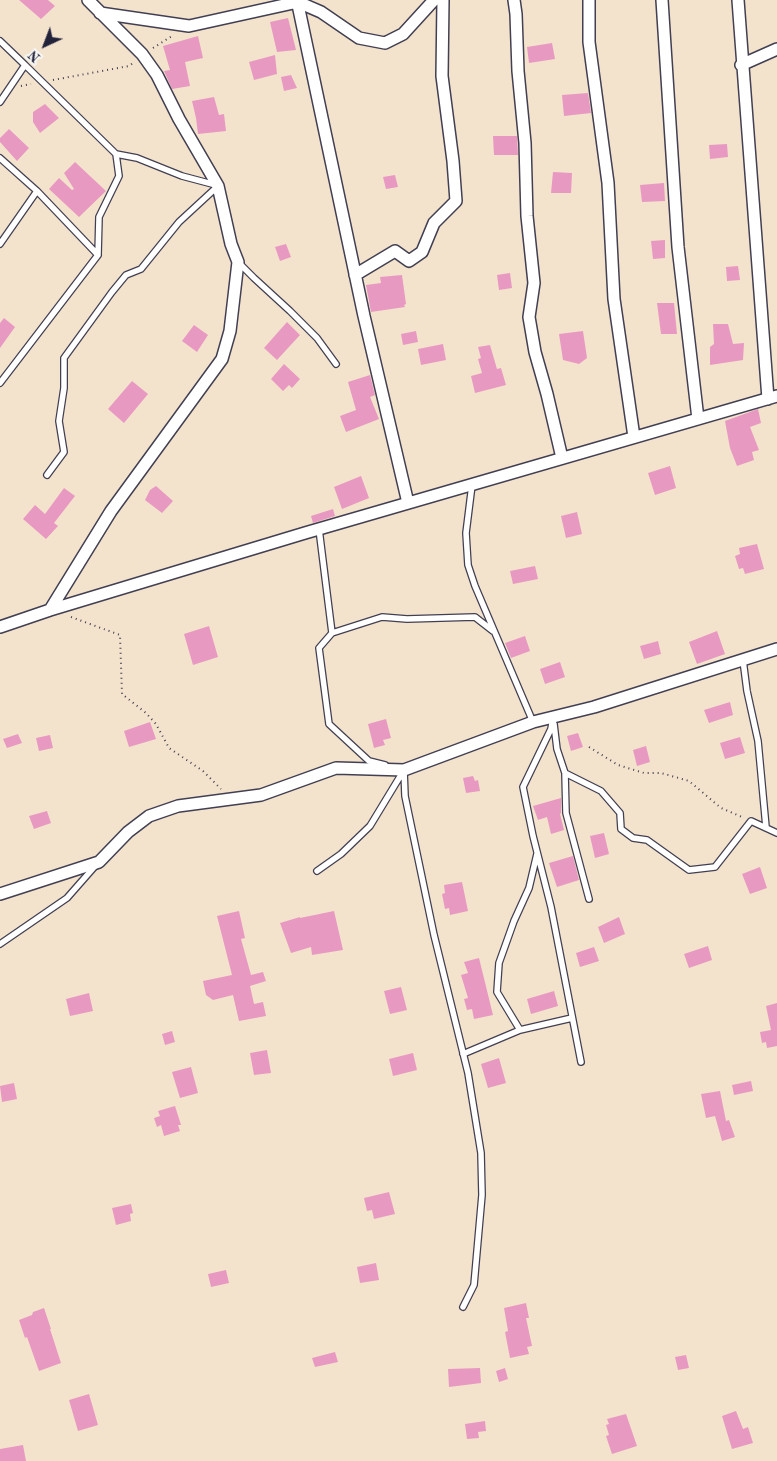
<!DOCTYPE html>
<html>
<head>
<meta charset="utf-8">
<style>
  body { margin:0 }
  #map { position:relative; width:777px; height:1461px; overflow:hidden; background:#f3e3cd; font-family:"Old Standard TT",serif }
  canvas { display:block }
  .north { position:absolute; left:20px; top:20px; width:50px; height:50px; -webkit-text-stroke:4px #f6f6f2; paint-order:stroke; rotate:223deg; font-size:14px; font-weight:700; line-height:20px; text-align:center; color:#22223b }
  .north::after { content:''; display:block; margin:auto; width:18px; height:22px; background:#22223b; clip-path:polygon(50% 0,100% 100%,50% 72%,0 100%) }
</style>
</head>
<body>
<div id="map">
<canvas width="777" height="1461"></canvas>
<div class="north">N</div>
</div>
<script>
const c = document.querySelector('canvas').getContext('2d');
c.lineJoin = 'round';
function paint(path, color) { c.fillStyle = color; c.fill(path, 'evenodd'); }
function trace(path, color, width, dash) { c.strokeStyle = color; c.lineWidth = width; c.lineCap = dash ? 'butt' : 'round'; c.setLineDash(dash || []); c.stroke(path); }
paint(new Path2D(`
  M19,0H48L55,6L41,19Z
  M288,18L296,50L277,52L270,22Z
  M198,36L203,58L185,62L190,86L172,89L164,71L170,70L163,46Z
  M552,43L555,59L529,63L527,47Z
  M275,55L277,74L254,80L249,62Z
  M291,75L297,88L284,91L281,77Z
  M588,93L591,113L564,116L562,95Z
  M214,97L219,115L224,114L226,131L198,134L196,118L192,101Z
  M45,104L59,118L40,133L33,122V112Z
  M9,129L29,148L17,161L0,142V138Z
  M493,136H517L518,155H494Z
  M727,144L728,157L710,159L709,145Z
  M75,162L106,191L79,217L49,189L59,178L72,190L74,189L64,173Z
  M553,172L572,173L571,193H551Z
  M395,175L398,187L386,189L383,177Z
  M664,183L665,201L642,202L640,185Z
  M665,240V258L653,259L651,241Z
  M286,244L291,257L280,261L275,247Z
  M738,266L740,280L727,281L726,267Z
  M510,273L512,288L499,290L497,275Z
  M402,275L406,304L404,305L405,307L371,312L366,285L381,283L380,277Z
  M657,303H674L677,334H661Z
  M4,318L15,327L0,348V323Z
  M287,322L300,335L277,360L264,348Z
  M713,324H728L733,344L744,343L743,360L710,365V347L714,344Z
  M194,325L208,335L197,352L182,341Z
  M416,331L418,342L403,345L401,334Z
  M583,331L587,358L579,364L563,360L559,334Z
  M443,344L446,360L421,365L418,349Z
  M490,345L497,369L501,368L506,385L475,393L471,376L482,373L478,359L481,358L478,347Z
  M284,364L300,379L292,388L289,385L283,391L271,379Z
  M370,375L375,395L370,397L379,419L346,432L340,416L356,410L348,382Z
  M132,381L148,394L124,423L108,409Z
  M758,409L761,423L750,427L759,450L752,452L754,460L737,466L730,448L725,421Z
  M670,466L676,488L655,495L648,473Z
  M361,476L369,498L342,509L334,487Z
  M156,486L173,501L162,513L145,500L150,490Z
  M64,488L75,496L54,523L58,526L46,539L23,519L35,505L45,514Z
  M333,509L335,516L313,523L311,516Z
  M577,512L582,534L566,538L561,516Z
  M757,544L764,569L745,574L743,568L739,569L735,556L740,554L739,548Z
  M535,566L538,579L513,584L510,571Z
  M209,626L218,657L193,665L184,634Z
  M717,631L725,654L697,664L689,642Z
  M525,636L530,651L511,658L505,643Z
  M658,641L661,654L644,659L640,646Z
  M560,662L565,677L545,684L540,669Z
  M730,702L733,715L709,723L704,710Z
  M386,719L391,738L383,740L385,745L374,748L368,724Z
  M150,722L156,739L129,747L124,731Z
  M578,733L583,747L571,751L567,736Z
  M18,734L22,743L7,748L3,739Z
  M50,735L53,748L39,751L36,738Z
  M740,737L745,753L725,759L720,743Z
  M646,746L650,762L637,766L633,750Z
  M473,776L475,781L478,780L480,791L466,793L463,778Z
  M561,798V813L560,814L564,830L551,834L547,817L538,820L533,806Z
  M47,811L51,823L34,829L29,816Z
  M604,833L609,854L595,858L590,836Z
  M573,856L579,880L557,887L549,863Z
  M760,867L767,888L750,894L742,874Z
  M462,882L468,911L450,915L449,908L445,909L442,894L445,893L444,885Z
  M239,911L245,938L241,939L251,975L263,972L266,981L250,986L254,1004L263,1002L266,1016L239,1021L233,995L213,1000L206,995L203,981L232,975L217,916Z
  M334,911L343,950L312,955L311,947L291,953L280,923L300,917V918Z
  M619,917L625,934L604,943L598,927Z
  M708,946L712,960L689,968L684,954Z
  M594,947L599,961L580,967L576,953Z
  M479,958L493,1015L474,1019L472,1009L467,1010L464,999L468,998L461,975L468,973L464,962Z
  M401,987L407,1010L390,1014L384,991Z
  M554,991L558,1006L531,1014L527,999Z
  M89,993L93,1011L70,1016L66,999Z
  M777,1003V1046L767,1048L766,1042L762,1043L760,1032L771,1030L766,1006Z
  M172,1031L175,1042L165,1045L162,1034Z
  M267,1050L271,1073L254,1075L250,1053Z
  M413,1053L417,1070L393,1076L389,1059Z
  M499,1058L506,1083L488,1088L481,1064Z
  M191,1067L198,1093L180,1098L172,1072Z
  M751,1081L753,1091L734,1095L732,1085Z
  M14,1083L17,1099L2,1102L0,1086Z
  M720,1091L726,1121L729,1120L735,1137L722,1141L715,1116L706,1118L701,1094Z
  M175,1106L181,1125H178L180,1131L164,1136L161,1125L157,1127L154,1118L160,1116L158,1111Z
  M389,1192L395,1214L374,1219L372,1210L367,1211L364,1198Z
  M131,1204L133,1213L130,1214L131,1221L116,1225L112,1208Z
  M376,1263L379,1280L360,1283L357,1267Z
  M226,1270L229,1283L211,1287L208,1274Z
  M526,1303L529,1318H526L532,1346L527,1347L529,1354L510,1358L505,1332L508,1331L504,1308Z
  M44,1308L51,1329H50L61,1363L39,1371L27,1337L25,1338L19,1320L32,1315L33,1312Z
  M335,1352L338,1362L315,1367L312,1358Z
  M686,1355L689,1368L678,1370L675,1357Z
  M480,1368L481,1383L449,1387L448,1369Z
  M505,1368L508,1379L499,1382L496,1371Z
  M89,1394L98,1425L78,1431L69,1400Z
  M736,1411L743,1429L748,1427L753,1443L732,1449L722,1416Z
  M626,1414L637,1446L612,1454L606,1436L609,1435L606,1425L609,1424L607,1419Z
  M485,1421L486,1431L478,1432L479,1438L467,1439L465,1424Z
  M23,1445L26,1461H0V1449Z`), '#e899c1');
const service = new Path2D(`
  M0,41L25,65L0,102
  M25,65L116,154L137,158L182,176L216,185
  M0,158L37,191L0,244
  M98,255L99,217L119,176L116,154
  M238,262L254,278L290,311L317,338L336,364
  M0,383L98,255L37,191
  M47,475L64,452L59,421L64,388V358L112,292L126,275L141,269L179,222L218,186
  M472,485L466,533L468,565L475,586L533,722
  M319,529L332,633L319,648L329,724L369,761L385,765
  M332,633L382,617L407,619L475,617L493,631
  M743,660L747,691L758,741L766,827
  M553,717L551,729L523,787L533,836L551,907L581,1062
  M554,724L557,749L565,773L601,791L620,813L621,829L633,838L647,840L689,870L715,867L751,821L777,833
  M404,770L405,796L434,935L468,1073L481,1153L482,1195L474,1285L463,1307
  M565,773L566,813L589,899
  M317,871L341,854L370,826L404,770
  M0,944L67,898L96,865
  M520,1030L572,1018
  M463,1054L520,1030L497,992L499,963L514,921L529,888L537,854`);
const minor = new Path2D(`
  M297,0L364,316L408,503
  M514,0L516,14L518,71L525,143L527,216L534,283L529,317L535,352L547,394L562,458
  M589,0V42L608,183L614,299L634,437
  M662,0L678,247L698,419
  M738,0L768,399
  M100,13L189,26L298,2L321,12L359,38L385,43L403,34L434,0
  M741,65L777,49
  M355,275L395,251L409,261L422,252L434,223L456,201L453,161L442,76L443,0
  M50,610L111,511L222,359L230,331L238,262L231,244L218,186L179,119L157,75L142,54L88,0
  M0,627L50,610L305,533L777,396
  M0,894L99,862L128,832L149,816L178,806L261,795L336,768L404,770L533,722L594,707L777,649`);
trace(service, '#413f51', 8);
trace(minor, '#413f51', 14);
trace(new Path2D(`
  M153,48L172,36
  M53,80L129,66L133,63
  M21,86L31,84
  M71,617L120,635L122,694L146,713L156,724L169,748L203,771L221,789
  M589,747L618,765L644,773H661L689,781L721,808L742,817`), '#413f51', 2, [1, 4]);
trace(service, '#fff', 5.5);
trace(minor, '#fff', 11);
</script>
</body>
</html>
